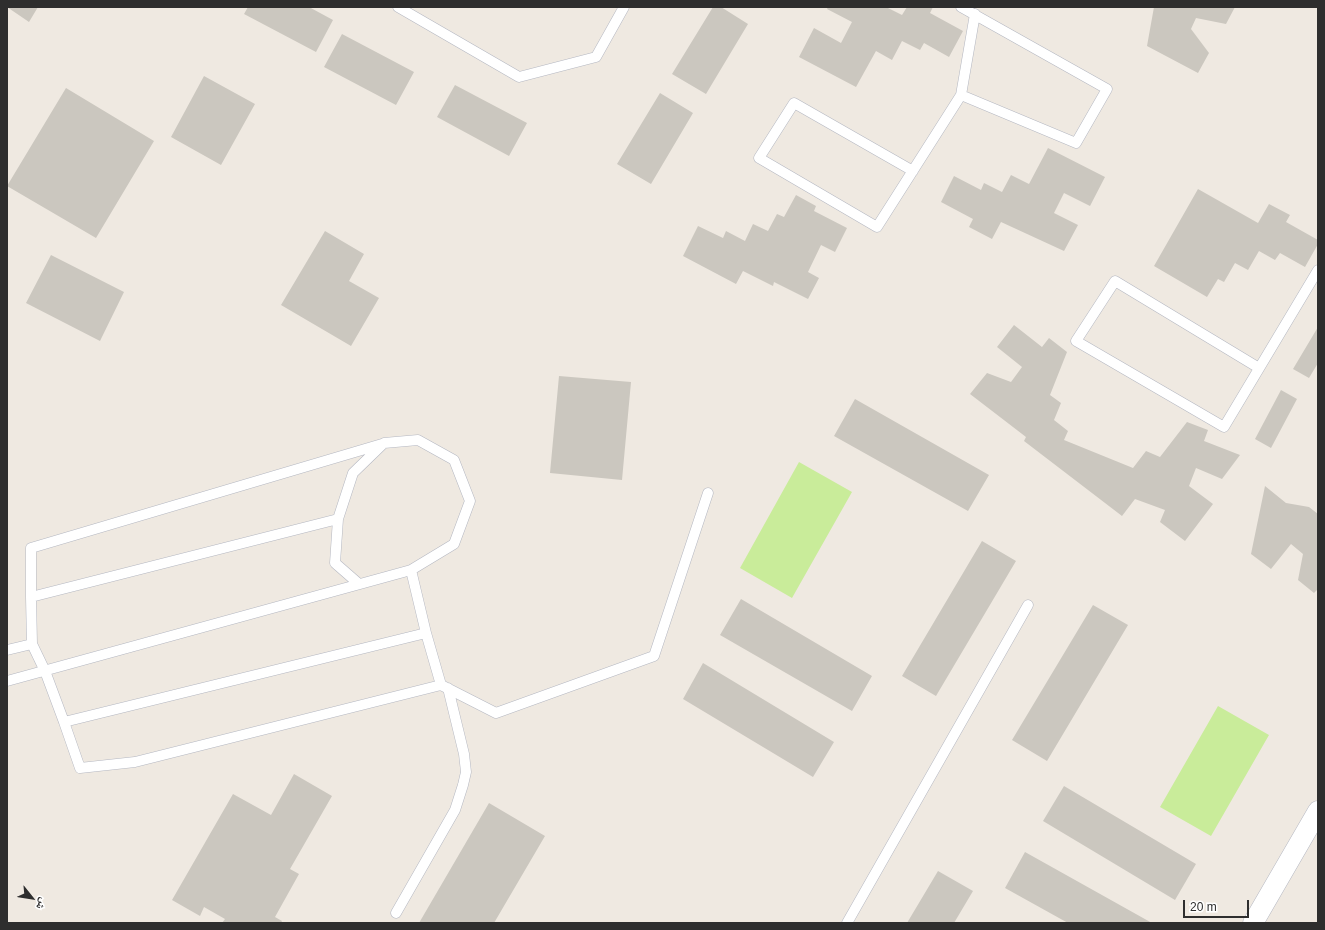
<!DOCTYPE html>
<html>
<head>
<meta charset="utf-8">
<style>
  body { margin:0 }
  #map { position:relative; width:1325px; height:930px; overflow:hidden; background:#efe9e1; font-family:Arial,"Noto Naskh Arabic",sans-serif }
  canvas { display:block }
  .frame { position:absolute; inset:0; border:8px solid #2e2e2e; pointer-events:none }
  .north { position:absolute; left:12px; top:878px; width:40px; height:40px; -webkit-text-stroke:3px #fff; paint-order:stroke; rotate:120deg; font-size:11px; font-weight:700; line-height:16px; text-align:center; color:#2e2e2e }
  .north::after { content:''; display:block; margin:auto; width:14px; height:18px; background:#2e2e2e; clip-path:polygon(50% 0,100% 100%,50% 72%,0 100%) }
  .scale { position:absolute; left:1183px; top:900px; width:66px; height:18px; box-sizing:border-box; border:2px solid #2e2e2e; border-top:0; padding-left:5px; font-size:12px; line-height:14px; white-space:nowrap; color:#2e2e2e; -webkit-text-stroke:3px #fff; paint-order:stroke }
</style>
</head>
<body>
<div id="map">
<canvas width="1325" height="930"></canvas>
<div class="frame"></div>
<div class="north">ش</div>
<div class="scale">20 m</div>
</div>
<script>
const c = document.querySelector('canvas').getContext('2d');
c.lineJoin = 'round';
function paint(path, color) { c.fillStyle = color; c.fill(path, 'evenodd'); }
function trace(path, color, width, dash) { c.strokeStyle = color; c.lineWidth = width; c.lineCap = dash ? 'butt' : 'round'; c.setLineDash(dash || []); c.stroke(path); }
paint(new Path2D(`
  M799,462L852,492L792,598L740,568Z
  M1218,706L1269,735L1211,836L1160,807Z`), '#c9ec9a');
paint(new Path2D(`
  M7,7H38L29,22Z
  M248,7H309L333,20L316,52L244,14Z
  M713,7H721L748,24L706,94L672,74Z
  M828,7H886L902,15L907,7H933L930,13L963,31L949,57L924,43L920,50L902,41L892,60L876,51L856,87L799,57L814,28L841,43L852,22L827,9Z
  M1154,7H1235L1226,24L1196,18L1191,29L1209,53L1198,73L1147,46Z
  M342,34L414,72L396,105L324,67Z
  M204,76L255,104L221,165L171,137Z
  M455,85L527,123L509,156L437,117Z
  M66,88L154,141L96,238L7,186Z
  M660,93L693,113L651,184L617,164Z
  M1048,148L1105,177L1090,206L1064,193L1054,213L1078,225L1064,251L1001,222L992,239L969,227L973,219L941,202L954,176L981,190L984,183L1002,192L1011,175L1029,184Z
  M1198,189L1258,223L1269,204L1290,215L1286,222L1318,240V244L1305,267L1280,253L1275,260L1259,251L1248,270L1235,263L1224,282L1218,279L1207,297L1154,266Z
  M796,195L816,206L814,211L847,228L835,252L821,245L808,272L819,278L808,299L774,282L773,286L743,271L736,284L683,256L698,226L723,238L726,231L745,241L753,224L768,231L777,214L784,217Z
  M325,231L364,254L349,281L379,298L351,346L281,305Z
  M51,255L124,292L100,341L26,303Z
  M1014,325L1042,347L1049,338L1067,352L1050,395L1061,403L1054,420L1068,431L1064,440L1133,468L1146,451L1160,457L1187,422L1208,430L1204,441L1240,455L1222,479L1196,468L1189,486L1213,504L1185,541L1160,522L1165,510L1135,499L1122,516L1024,441L1026,437L970,394L987,373L1011,382L1022,367L997,347Z
  M1318,327V363L1309,378L1293,369Z
  M559,376L631,382L622,480L550,473Z
  M1281,390L1297,399L1271,448L1255,439Z
  M855,399L989,475L968,511L834,436Z
  M1265,486L1286,503L1309,507L1318,514V589L1314,593L1298,580L1303,554L1291,544L1271,569L1251,554Z
  M982,541L1016,561L936,696L902,676Z
  M741,599L872,676L852,711L720,635Z
  M1093,605L1128,625L1047,761L1012,740Z
  M703,663L834,742L813,777L683,699Z
  M294,774L332,796L290,869L299,874L275,917L282,921L281,923H222L225,919L204,907L200,916L172,900L233,794L271,815Z
  M1064,786L1196,864L1175,900L1043,821Z
  M489,803L545,836L494,923H419Z
  M1025,852L1152,923H1068L1005,888Z
  M938,871L973,891L954,923H907Z`), '#cbc7bf');
const lane = new Path2D(`
  M398,7L519,77L596,57L624,7
  M961,95L975,14
  M913,171L794,103L759,158L877,227L961,95L1076,143L1107,89L961,7
  M1259,368L1115,281L1076,341L1224,427L1318,270
  M338,519L335,563L359,584
  M31,597V548L382,444
  M32,644L45,671L64,722L426,633L411,570
  M7,650L32,644L31,597L338,519L353,473L384,443L418,440L454,460L470,501L454,544L411,570L7,681
  M441,685L496,713L654,656L708,493
  M64,722L80,768L135,762L441,685L426,633
  M396,913L455,810L463,785L466,772L464,754L448,688
  M847,923L1028,605`);
const street = new Path2D(`
  M1253,923L1318,811`);
trace(lane, '#b4b7c1', 11);
trace(street, '#b4b7c1', 21);
trace(lane, '#fff', 10);
trace(street, '#fff', 20);
</script>
</body>
</html>
